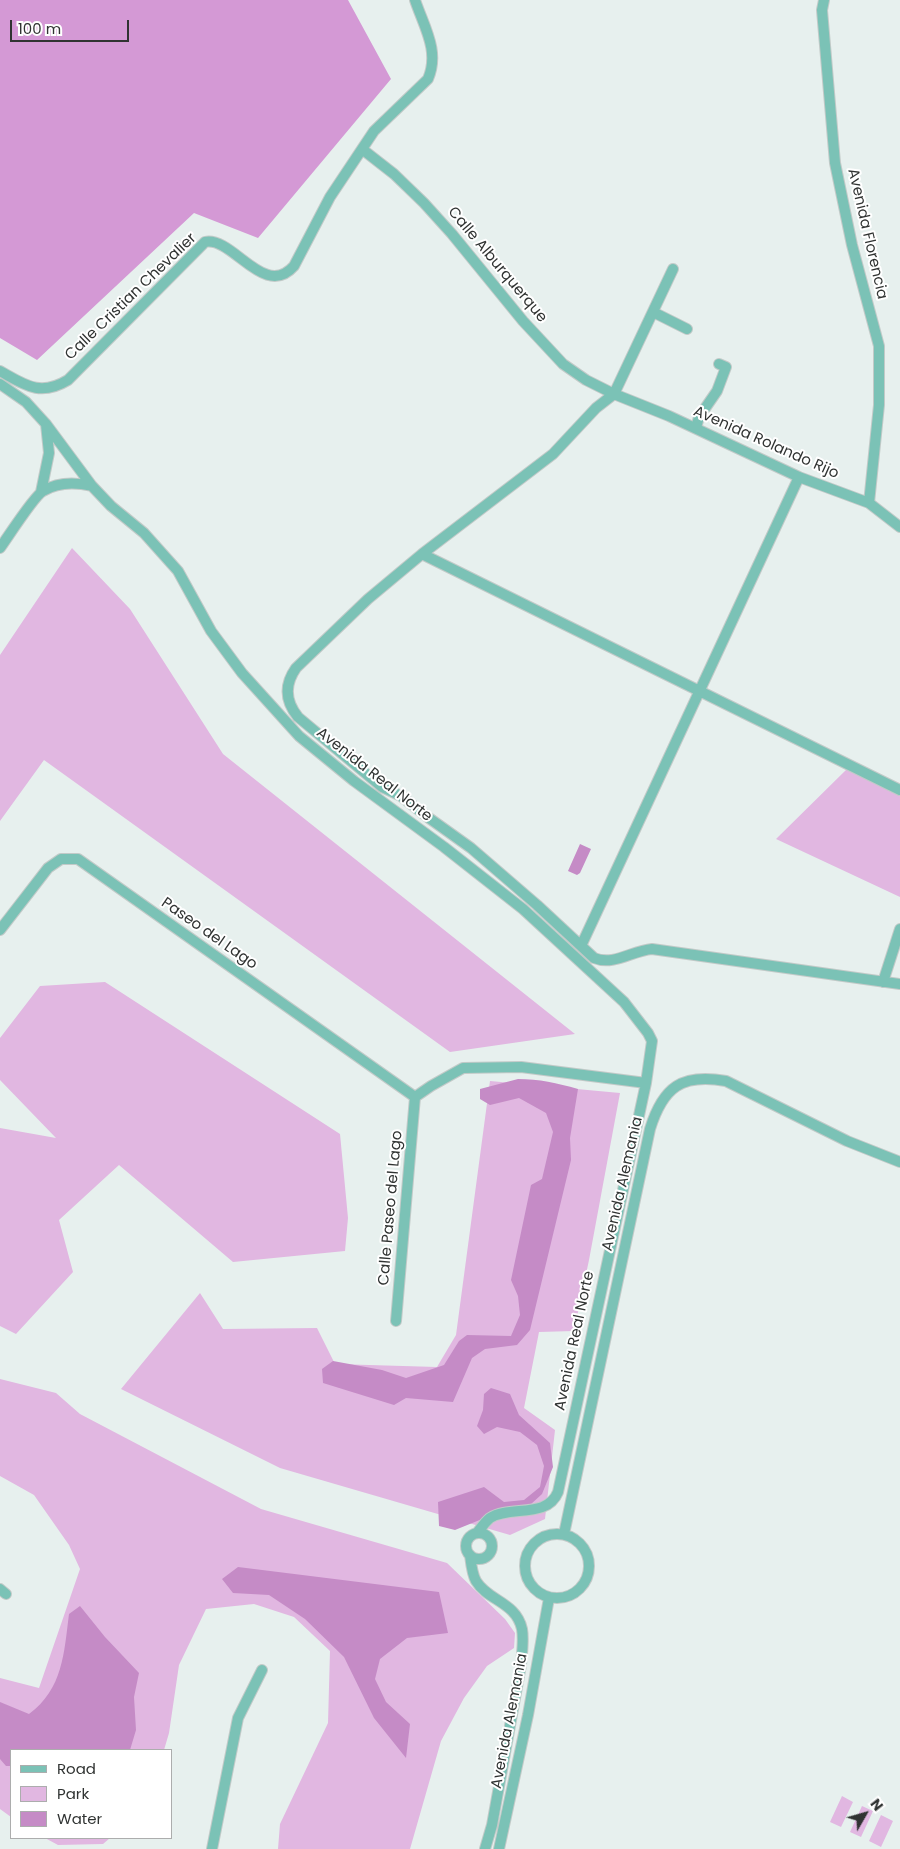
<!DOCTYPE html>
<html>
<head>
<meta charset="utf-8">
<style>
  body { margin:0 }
  #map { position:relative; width:900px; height:1849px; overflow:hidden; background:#e7f0ee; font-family:Poppins,sans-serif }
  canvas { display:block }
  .legend { position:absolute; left:10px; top:1749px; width:162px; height:90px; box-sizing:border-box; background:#fff; border:1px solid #acadad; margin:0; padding:6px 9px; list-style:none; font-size:15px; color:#303332 }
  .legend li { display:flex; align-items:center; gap:10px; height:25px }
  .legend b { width:25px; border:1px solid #acadad }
  .north { position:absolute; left:840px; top:1789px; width:50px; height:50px; -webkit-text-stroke:4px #fff; paint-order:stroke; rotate:52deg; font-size:14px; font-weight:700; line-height:20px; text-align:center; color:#303332 }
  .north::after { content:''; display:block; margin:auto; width:18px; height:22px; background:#303332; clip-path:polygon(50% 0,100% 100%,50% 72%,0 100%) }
  .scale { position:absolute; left:10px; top:20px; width:119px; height:22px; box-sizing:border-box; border:2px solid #303332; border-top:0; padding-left:6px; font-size:15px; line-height:18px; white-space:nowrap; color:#303332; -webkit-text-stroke:4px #fff; paint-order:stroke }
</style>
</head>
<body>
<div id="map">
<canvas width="900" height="1849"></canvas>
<ul class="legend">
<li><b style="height:6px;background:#7bc2b6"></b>Road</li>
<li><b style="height:14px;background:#e1b7e1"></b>Park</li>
<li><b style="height:14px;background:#c58bc6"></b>Water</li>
</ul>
<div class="north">N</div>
<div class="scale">100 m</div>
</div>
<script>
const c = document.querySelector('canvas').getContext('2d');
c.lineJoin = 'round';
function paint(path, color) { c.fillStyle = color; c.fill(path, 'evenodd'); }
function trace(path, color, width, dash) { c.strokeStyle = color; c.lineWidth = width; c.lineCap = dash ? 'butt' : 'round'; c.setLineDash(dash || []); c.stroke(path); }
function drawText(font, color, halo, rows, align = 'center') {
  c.font = font + ' Poppins,sans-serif'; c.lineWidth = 4; c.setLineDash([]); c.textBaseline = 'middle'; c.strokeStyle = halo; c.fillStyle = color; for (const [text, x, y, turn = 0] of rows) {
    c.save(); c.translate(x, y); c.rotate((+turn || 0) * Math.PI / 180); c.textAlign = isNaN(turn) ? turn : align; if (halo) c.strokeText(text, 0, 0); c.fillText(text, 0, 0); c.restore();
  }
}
paint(new Path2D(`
  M72,548L130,609L223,754L575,1034L450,1052L44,760L0,821V655Z
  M847,769L900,793V897L776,839Z
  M105,982L340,1134L348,1218L345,1251L233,1262L119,1165L59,1220L73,1272L16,1334L0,1326V1128L56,1138L0,1080V1038L40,986Z
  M490,1081L620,1093L589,1260L574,1331L539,1332L524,1408L555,1430L545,1519L510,1535L280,1468L121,1389L200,1293L223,1329L317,1328L335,1364L437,1367L456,1335Z
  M0,1379L56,1393L80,1414L261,1509L447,1563L505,1619L515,1633L514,1648L487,1666L464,1698L441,1741L410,1849H278L280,1824L328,1723L330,1651L294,1617L254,1604L206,1609L179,1665L169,1733L164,1750H11V1817L0,1809V1678L39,1688L80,1569L69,1545L34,1495L0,1476Z
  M842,1796L853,1802L841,1827L830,1822Z
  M862,1806L873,1811L861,1837L850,1832Z
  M881,1815L893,1821L881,1847L869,1841Z
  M45,1838H110L103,1844L58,1845Z`), '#e1b7e1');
paint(new Path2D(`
  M0,0H348L391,79L258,238L194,213L37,360L0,338Z`), '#d499d5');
paint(new Path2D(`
  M580,844L591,849L580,873L577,875L568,871Z
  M518,1079C539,1079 557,1083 578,1089L570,1138L571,1160L530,1330L517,1345L485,1349L472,1358L453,1402L406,1398L394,1405L323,1383L322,1369L333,1361L382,1370L406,1378L444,1365L459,1341L467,1335L511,1336L520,1315L518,1296L511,1280L531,1185L542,1179L553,1132L546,1113L519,1098L490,1105L480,1099V1089Z
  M491,1388L510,1394L519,1415L550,1443L553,1467L542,1494L530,1505L492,1515L455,1530L439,1526L438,1502L484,1487L504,1502L524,1500L540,1487L544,1466L537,1445L520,1432L497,1427L484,1434L477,1426L483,1410L484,1394Z
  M238,1567L439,1592L448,1633L407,1638L380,1659L375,1679L386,1702L410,1724L406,1758L374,1718L344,1657L305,1619L269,1595L233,1593L222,1579Z
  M80,1606L105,1637L139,1673L134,1697L136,1730L130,1750H11V1766H6L0,1759V1702L29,1714C63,1689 64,1653 69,1614Z`), '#c58bc6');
const minor = new Path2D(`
  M824,0L822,10L835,163L852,245L879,346V405L869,503
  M362,149L394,174L424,203L452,234L523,321L563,364L586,380L614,394L669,416L799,477L869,503L900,527
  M673,269L614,394L596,408L553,454L422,554L368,599L296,668C284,685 285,701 298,717L382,787L401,796L429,818L471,848L537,905L594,958C614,966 631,951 652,949L900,984
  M653,312L687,329
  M0,371C25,385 40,397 68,380L205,242C233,236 264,300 294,266L330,197L374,131L428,79C440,51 424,27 415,0
  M0,384L26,402L46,424L92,486L111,506L144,533L178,571L211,631L242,673L299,736L354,781L444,847L523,909L624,1002L648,1033L652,1041L646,1083L558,1492C547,1519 510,1505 490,1518C485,1522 481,1528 477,1533
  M696,428L699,417L717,391L726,367L719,364
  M41,492L49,453L46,424
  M0,548C8,537 34,496 43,491C58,482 75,482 92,486
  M422,554L900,790
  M0,930L48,868L61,859H78L415,1097
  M581,946L799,477
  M883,982L900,929
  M415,1097L431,1086L463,1068L521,1067L646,1083
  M396,1321L415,1097
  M466 1546a13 13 0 1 1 26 0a13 13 0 1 1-26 0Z
  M525 1566a32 32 0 1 1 64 0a32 32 0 1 1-64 0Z
  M564,1534L650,1129C663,1087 682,1073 726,1081L847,1141L900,1162
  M470,1555C471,1563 472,1574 476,1581C488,1601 516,1602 522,1629C524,1640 522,1653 521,1665L492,1825L485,1849
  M0,1589L6,1594
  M212,1849L238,1718L262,1670
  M499,1849L528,1715L549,1598`);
trace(minor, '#c2cac8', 12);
trace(minor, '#7bc2b6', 10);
drawText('15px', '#303332', '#fff', [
  ["Avenida Florencia",867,234,77],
  ["Calle Alburquerque",497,265,50],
  ["Calle Cristian Chevalier",131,297,-44],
  ["Avenida Rolando Rijo",766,443,24],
  ["Avenida Real Norte",374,775,38],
  ["Paseo del Lago",209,934,35],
  ["Avenida Alemania",623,1184,-77],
  ["Calle Paseo del Lago",391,1208,-85],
  ["Avenida Real Norte",575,1341,-78],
  ["Avenida Alemania",510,1721,-79]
]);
</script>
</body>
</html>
